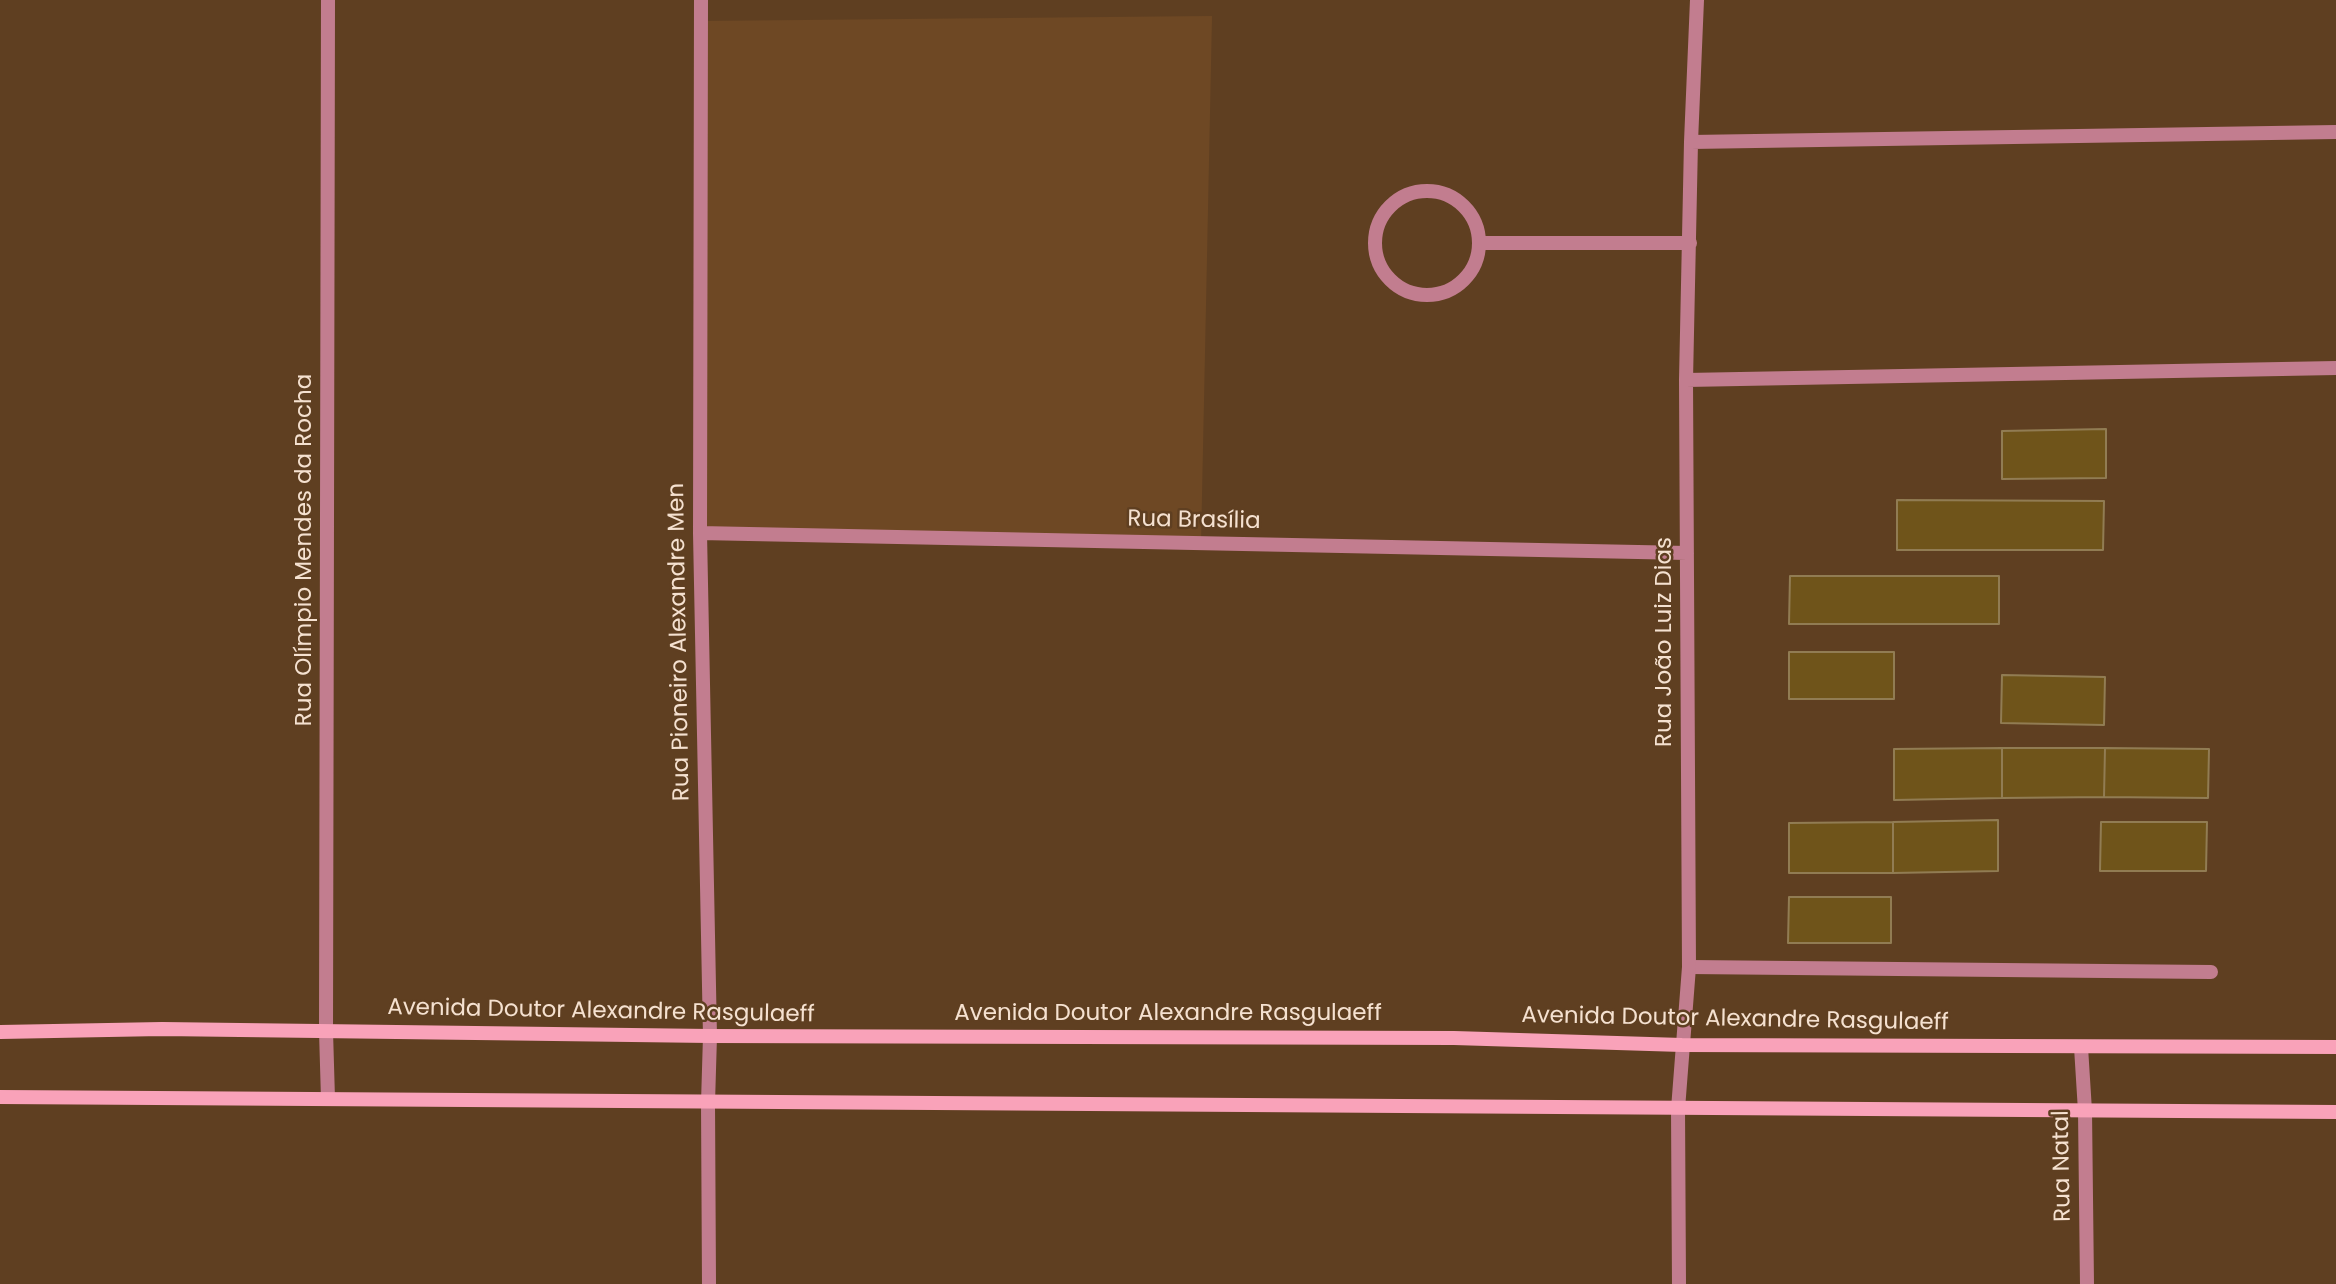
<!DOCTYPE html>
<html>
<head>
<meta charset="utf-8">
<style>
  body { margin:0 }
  canvas { display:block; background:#5f3f21 }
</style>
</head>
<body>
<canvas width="2336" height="1284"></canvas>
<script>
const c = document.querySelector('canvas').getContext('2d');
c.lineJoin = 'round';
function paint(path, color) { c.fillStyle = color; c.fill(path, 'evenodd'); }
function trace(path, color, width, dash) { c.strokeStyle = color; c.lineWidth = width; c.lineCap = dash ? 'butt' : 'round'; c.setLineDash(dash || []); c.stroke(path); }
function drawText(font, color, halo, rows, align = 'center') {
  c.font = font + ' Poppins,sans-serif'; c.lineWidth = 5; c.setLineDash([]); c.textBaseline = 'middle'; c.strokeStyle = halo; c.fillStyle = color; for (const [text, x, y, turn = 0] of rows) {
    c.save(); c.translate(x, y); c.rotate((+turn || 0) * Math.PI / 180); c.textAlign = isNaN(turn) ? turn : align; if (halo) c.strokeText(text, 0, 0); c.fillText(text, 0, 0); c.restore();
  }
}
paint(new Path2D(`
  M1212,16L1201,543L700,533L701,21Z`), '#6e4824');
const building = new Path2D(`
  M2106,429V478L2002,479V431Z
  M1897,500L2104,501L2103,550H1897Z
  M1790,576H1999V624H1789Z
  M1789,652H1894V699H1789Z
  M2002,675L2105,677L2104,725L2001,723Z
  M2002,748H2105L2104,797L2002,798Z
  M2002,748V798L1894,800V749Z
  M2105,748L2209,749L2208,798L2104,797Z
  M1998,820V871L1893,873V822Z
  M1893,822V873H1789V823Z
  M2101,822H2207L2206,871H2100Z
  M1789,897H1891V943H1788Z`);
paint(building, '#6f541a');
trace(building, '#917c53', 2);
trace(new Path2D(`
  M1689,967L2211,972`), '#c27d8f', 14);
trace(new Path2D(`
  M701,0L700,533L710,1036L708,1103L709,1284
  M1691,142L2336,132
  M1375 243a52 52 0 1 1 104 0a52 52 0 1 1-104 0Z
  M1480,243H1690
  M1686,380L2336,368
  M700,533L1687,553
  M2081,1047L2085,1111L2087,1284
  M328,1099L326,1031L328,0
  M1679,1284L1678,1109L1689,967L1686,380L1691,142L1697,0`), '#c27d8f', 14);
trace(new Path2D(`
  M0,1032L162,1029L710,1036L1454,1038L1682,1045L2336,1047
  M0,1097L2336,1112`), '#f9a2b9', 14);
drawText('23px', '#f5e1d0', '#5f3f21', [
  ["Rua Brasília",1194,521,1],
  ["Rua Olímpio Mendes da Rocha",305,550,-90],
  ["Rua Pioneiro Alexandre Men",680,642,-91],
  ["Rua João Luiz Dias",1665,642,-90],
  ["Avenida Doutor Alexandre Rasgulaeff",601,1012,1],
  ["Avenida Doutor Alexandre Rasgulaeff",1168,1014],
  ["Avenida Doutor Alexandre Rasgulaeff",1735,1020,1],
  ["Rua Natal",2063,1166,-91]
]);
</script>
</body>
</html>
